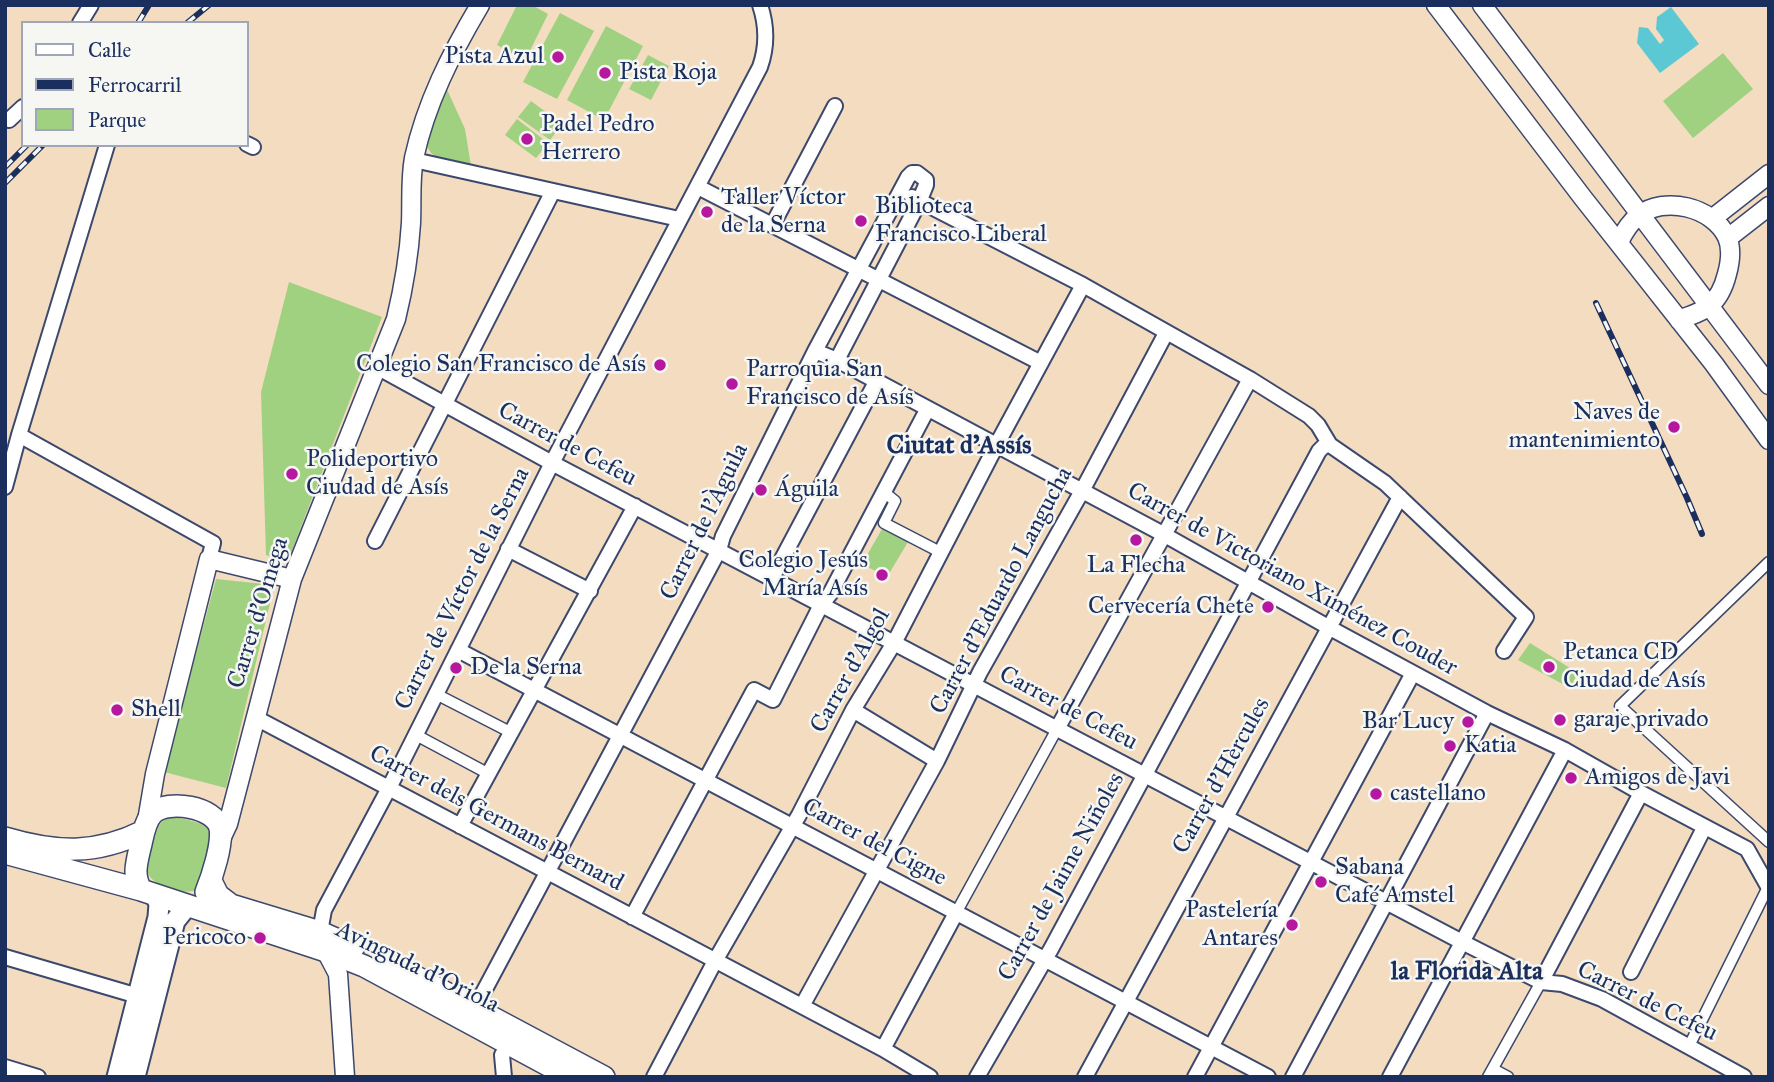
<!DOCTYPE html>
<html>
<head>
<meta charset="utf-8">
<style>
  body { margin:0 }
  #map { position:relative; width:1774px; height:1082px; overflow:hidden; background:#f4dcc1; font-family:"IM FELL Great Primer",serif }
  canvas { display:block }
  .frame { position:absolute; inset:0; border:7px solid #1b2f5e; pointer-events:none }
  .legend { position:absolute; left:21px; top:21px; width:228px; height:126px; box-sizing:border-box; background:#f6f6f2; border:2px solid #9ea6b7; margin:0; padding:9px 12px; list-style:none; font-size:21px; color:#1b2f5e }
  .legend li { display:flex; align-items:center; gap:14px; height:35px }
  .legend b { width:35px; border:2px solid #9ea6b7 }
</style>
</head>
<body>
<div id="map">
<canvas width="1774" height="1082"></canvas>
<div class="frame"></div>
<ul class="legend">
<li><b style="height:9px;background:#fff"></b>Calle</li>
<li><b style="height:9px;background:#1b2f5e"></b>Ferrocarril</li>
<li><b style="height:19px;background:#a0d180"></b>Parque</li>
</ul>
</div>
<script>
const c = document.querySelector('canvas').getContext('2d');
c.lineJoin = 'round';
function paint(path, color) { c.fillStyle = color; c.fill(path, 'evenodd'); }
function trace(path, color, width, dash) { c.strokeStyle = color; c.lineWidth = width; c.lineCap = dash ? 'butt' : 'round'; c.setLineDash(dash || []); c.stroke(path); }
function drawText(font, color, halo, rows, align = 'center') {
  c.font = font + ' "IM FELL Great Primer",serif'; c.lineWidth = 5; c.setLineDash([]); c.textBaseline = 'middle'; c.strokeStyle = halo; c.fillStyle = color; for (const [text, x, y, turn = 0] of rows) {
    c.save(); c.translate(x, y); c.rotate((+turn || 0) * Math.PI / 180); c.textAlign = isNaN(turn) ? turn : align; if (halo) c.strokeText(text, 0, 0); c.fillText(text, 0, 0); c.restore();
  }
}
paint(new Path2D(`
  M517,5H532L548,14L525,61L497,45Z
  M560,13L594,31L557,99L523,82Z
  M606,26L643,46L604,120L567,100Z
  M1723,53L1753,89L1693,138L1663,101Z
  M648,55L669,66L651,100L629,89Z
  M445,85L465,129L471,166L435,156L431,153L426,145Z
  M531,101L562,124L550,140L518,117Z
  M517,119L548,143L536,158L505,135Z
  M289,282L382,317L287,563L266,555L261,392Z
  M882,529L908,542L887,577L862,564Z
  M216,579L264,584L272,595L226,788L164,772Z
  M1530,643L1578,673L1570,688L1518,660Z
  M175,817C189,821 209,821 211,838C209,850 207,876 201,886C193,899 154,887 149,875C144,866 155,825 164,820C167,818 171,818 175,817Z`), '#a0d180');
paint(new Path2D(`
  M1671,7L1699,44L1660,73L1637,43L1639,27L1648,28L1660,44L1664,40L1656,29L1657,17Z`), '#5bc8d3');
const pedestrian = new Path2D(`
  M885,493L895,501L884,523L942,553
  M1769,562L1620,706L1769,842
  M436,694L512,733
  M416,735L489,774
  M956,913L1057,729
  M1689,1046L1768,887
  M1493,1069L1508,1077
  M1488,1077L1541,982`);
const minor = new Path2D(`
  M80,23L91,5
  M5,119L9,120L23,107
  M247,144L253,147
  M414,160L679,219
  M698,187L1041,363
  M912,197L1083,285L1250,379L1309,416L1318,425L1330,445L1385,483L1526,617L1504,651
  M773,224L835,106
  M815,351L837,360L1163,534L1330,628L1487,713L1565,750L1641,793L1747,849L1769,888
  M377,367L552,463L1464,943L1541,982L1562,984L1602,999L1744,1077
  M19,435L213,543L209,559
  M5,487L19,435L107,145
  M375,541L553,191
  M508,549L590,591
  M772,578L876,382
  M458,650L1268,1077
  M853,710L937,761
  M256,718L883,1049L930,1077
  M1057,729L1250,379
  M460,826L635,506
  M632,917L754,690L773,700L821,605L830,594L927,410
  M323,939L320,932L324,910L389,788L552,463L760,67C767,47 767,26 760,5
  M5,957L138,996
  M1631,972L1704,828
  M1541,982L1641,793
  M802,1006L937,761L980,672L1082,491L1166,333
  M475,1008L719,550L723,536L815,351L908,177L912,173H917L926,180V185L919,202L837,360
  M883,1049L956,913
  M5,1067L38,1077
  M504,1077L502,1055L509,1044
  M654,1077L715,961L799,815L853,710L894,643L996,446L1083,285
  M977,1077L1051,949L1319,451L1324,446L1330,445
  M1085,1077L1400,497
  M1195,1077L1413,673
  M1293,1077L1487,713
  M1390,1077L1565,750`);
const tertiary = new Path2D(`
  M1436,5L1583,198L1714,364L1769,440
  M1482,5L1769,385
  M1713,218L1769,174
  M1728,238L1769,206
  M1619,242C1624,232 1629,223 1638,216C1664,195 1713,207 1727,237C1732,248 1730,263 1727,274C1724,286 1719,298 1709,306C1701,313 1688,316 1679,320
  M147,821L155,774L209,559L292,579
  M220,841L228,824L292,579L396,319C404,286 409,256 411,223C412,201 410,180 414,158C426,103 451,54 480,5
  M326,951L338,974L345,1077`);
const secondary = new Path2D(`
  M117,1077L158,917L159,904L155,895
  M135,1077L175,921L188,905`);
const primary = new Path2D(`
  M5,838C56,853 96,855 144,831
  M5,853L141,890L326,951L364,966L570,1077
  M211,881L218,895L231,905L320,932L354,947
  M141,890C133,875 136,865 140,848C143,837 144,822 153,813C168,799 215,807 220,828C223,844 212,877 206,892
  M390,963L604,1077`);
trace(pedestrian, '#3c496d', 13);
trace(minor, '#3c496d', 18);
trace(tertiary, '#3c496d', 21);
trace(secondary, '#3c496d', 23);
trace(primary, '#3c496d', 24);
trace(pedestrian, '#fff', 10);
trace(minor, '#fff', 14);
trace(tertiary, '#fff', 18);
trace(secondary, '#fff', 19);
trace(primary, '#fff', 21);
const rail = new Path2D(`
  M138,23L149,5
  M187,23L209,5
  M5,167L27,145
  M5,183L43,145
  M1596,303L1687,498L1702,534`);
trace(rail, '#1b2f5e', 6);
trace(rail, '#f6f6f2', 3.5, [10]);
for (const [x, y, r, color] of [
  [558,57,7,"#b5179e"],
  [605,73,7,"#b5179e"],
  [527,139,7,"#b5179e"],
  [707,212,7,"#b5179e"],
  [861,221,7,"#b5179e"],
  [660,365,7,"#b5179e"],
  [732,384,7,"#b5179e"],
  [1674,427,7,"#b5179e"],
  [292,474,7,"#b5179e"],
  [761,490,7,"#b5179e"],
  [1136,540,7,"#b5179e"],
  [882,575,7,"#b5179e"],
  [1268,607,7,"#b5179e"],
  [1549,667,7,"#b5179e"],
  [456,668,7,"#b5179e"],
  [117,710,7,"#b5179e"],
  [1560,720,7,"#b5179e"],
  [1468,722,7,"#b5179e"],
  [1450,746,7,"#b5179e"],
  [1571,778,7,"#b5179e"],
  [1376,794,7,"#b5179e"],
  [1321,882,7,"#b5179e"],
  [1292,925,7,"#b5179e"],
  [260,938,7,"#b5179e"]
]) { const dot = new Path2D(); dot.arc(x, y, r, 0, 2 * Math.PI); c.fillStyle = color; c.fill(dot); trace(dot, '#f6f6f2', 2.5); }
drawText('24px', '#1b2f5e', '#f6f6f2', [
  ["Pista Azul",544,57,"right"],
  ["Pista Roja",619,73],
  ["Padel Pedro",541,125],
  ["Herrero",541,153],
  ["Taller Víctor",721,198],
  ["de la Serna",721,226],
  ["Biblioteca",875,207],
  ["Francisco Liberal",875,235],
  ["Colegio San Francisco de Asís",646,365,"right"],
  ["Parroquia San",746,370],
  ["Francisco de Asís",746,398],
  ["Naves de",1660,413,"right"],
  ["mantenimiento",1660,441,"right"],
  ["Polideportivo",306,460],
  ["Ciudad de Asís",306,488],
  ["Águila",775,490],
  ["Colegio Jesús",868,561,"right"],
  ["María Asís",868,589,"right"],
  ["La Flecha",1136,566,"center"],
  ["Cervecería Chete",1254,607,"right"],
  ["Petanca CD",1563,653],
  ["Ciudad de Asís",1563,681],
  ["De la Serna",470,668],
  ["Shell",131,710],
  ["garaje privado",1574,720],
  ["Bar Lucy",1454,722,"right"],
  ["Katia",1464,746],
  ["Amigos de Javi",1585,778],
  ["castellano",1390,794],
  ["Sabana",1335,868],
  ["Café Amstel",1335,896],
  ["Pastelería",1278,911,"right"],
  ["Antares",1278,939,"right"],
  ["Pericoco",246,938,"right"]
], 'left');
drawText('24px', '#1b2f5e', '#f6f6f2', [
  ["Carrer de Cefeu",567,445,28],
  ["Carrer de l'Àguila",705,522,-64],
  ["Carrer de Victoriano Ximénez Couder",1292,580,29],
  ["Carrer de Víctor de la Serna",463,589,-63],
  ["Carrer d'Eduardo Langucha",1002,591,-62],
  ["Carrer d'Omega",259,613,-73],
  ["Carrer d'Algol",851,671,-61],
  ["Carrer de Cefeu",1068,709,28],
  ["Carrer d'Hèrcules",1222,776,-61],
  ["Carrer dels Germans Bernard",496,819,28],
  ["Carrer del Cigne",874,843,28],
  ["Carrer de Jaime Niñoles",1062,877,-61],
  ["Avinguda d'Oriola",417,968,26],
  ["Carrer de Cefeu",1647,1002,26]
]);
drawText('bold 26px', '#1b2f5e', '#f6f6f2', [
  ["Ciutat d'Assís",959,447],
  ["la Florida Alta",1467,973]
]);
</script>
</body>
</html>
